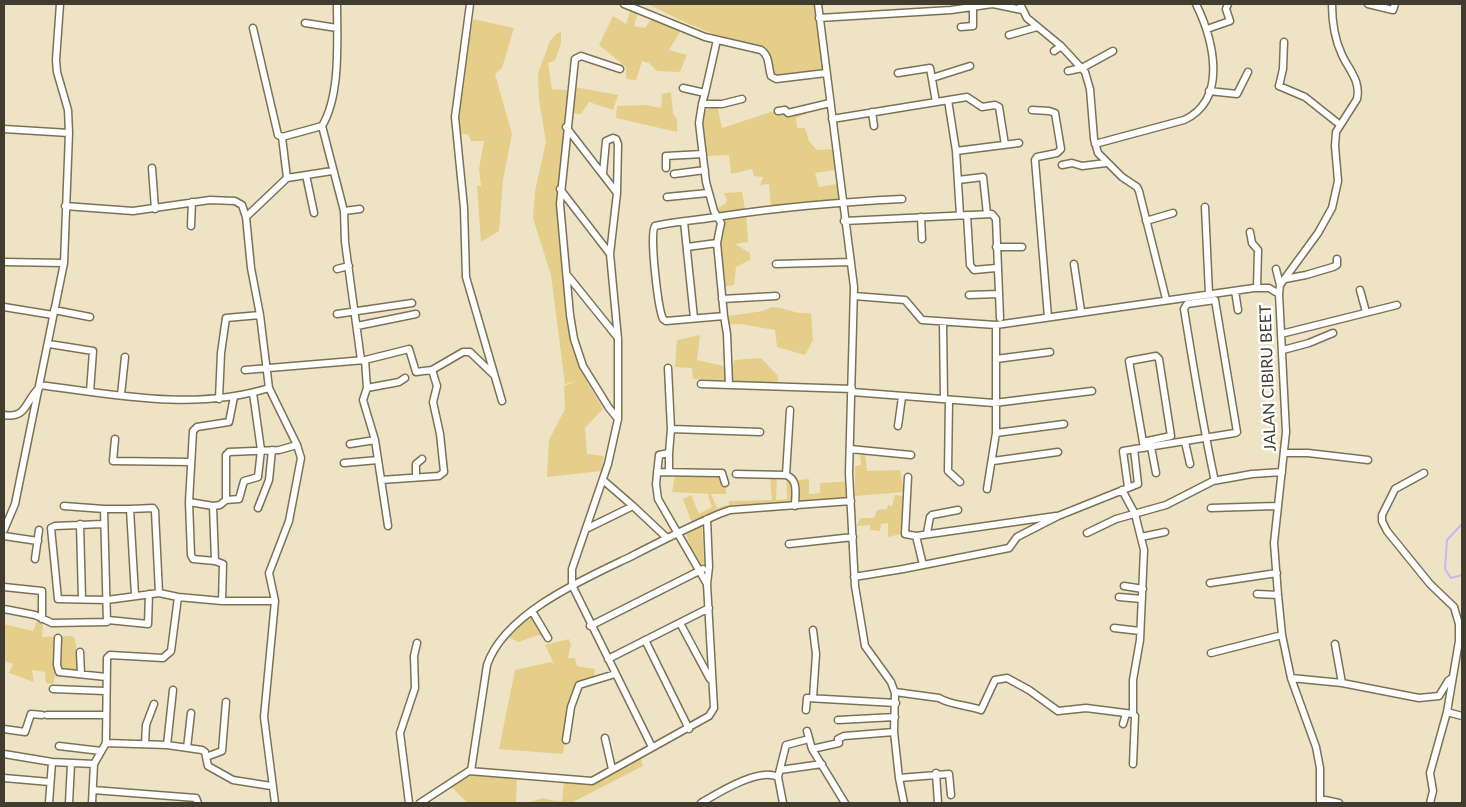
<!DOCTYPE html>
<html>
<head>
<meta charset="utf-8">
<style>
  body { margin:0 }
  #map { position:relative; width:1466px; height:807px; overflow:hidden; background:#eee4c5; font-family:Lato,sans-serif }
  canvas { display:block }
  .frame { position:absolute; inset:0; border:5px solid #403c30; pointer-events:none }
</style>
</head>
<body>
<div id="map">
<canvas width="1466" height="807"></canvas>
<div class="frame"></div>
</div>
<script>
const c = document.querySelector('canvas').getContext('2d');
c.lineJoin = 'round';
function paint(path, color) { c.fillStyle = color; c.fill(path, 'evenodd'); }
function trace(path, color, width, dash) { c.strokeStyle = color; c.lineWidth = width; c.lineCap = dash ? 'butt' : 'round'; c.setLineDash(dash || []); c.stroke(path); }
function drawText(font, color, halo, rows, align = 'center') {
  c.font = font + ' Lato,sans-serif'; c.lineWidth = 5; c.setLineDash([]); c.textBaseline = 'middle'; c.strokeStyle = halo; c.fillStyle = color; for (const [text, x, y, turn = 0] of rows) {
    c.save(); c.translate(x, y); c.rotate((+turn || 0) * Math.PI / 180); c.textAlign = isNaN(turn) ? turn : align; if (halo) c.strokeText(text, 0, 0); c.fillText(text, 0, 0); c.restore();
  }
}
paint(new Path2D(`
  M648,4H818L825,68L785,79H776L761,49C721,39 685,23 648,4Z
  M632,7L639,9L634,26L645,28L654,15L682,29L669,50L687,55L680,72L657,71L649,63L642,61L636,80L626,79V67L599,45L613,16L626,24Z
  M473,19L514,28L502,68L495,74L512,134L503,180L499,231L481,242L477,186H481L479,169L484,141H471L468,134H459L455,110Z
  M561,32V43L555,60L548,63L552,89L567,90L570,100L560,216L574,345L587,377L585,378L603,409L585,428L587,454L604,456L602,471L547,477L549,440L565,409L564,386L578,380L565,384L551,275L533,218L535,191L546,142L539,100L538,73L550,41L557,33Z
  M574,87L618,95L613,110L589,102L581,114L571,113Z
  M671,92L673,114L677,119V132L616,118L617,106L645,105L661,108L662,94Z
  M717,106L722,128L783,108L789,114L804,108L806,114L796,118L797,128H805L809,141L817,150L832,149L835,170L815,173L819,187L837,184L840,199L771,206L769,184L760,185L763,177L754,176L752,169L731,174L729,155L706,156L702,122L704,111Z
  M742,192L745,209L720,214L718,208L725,204L727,200L724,193Z
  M746,213L748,242L735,244L750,253V260L736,267L734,285L723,287L720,243L724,231L722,220Z
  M772,307C788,308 795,315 811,313L813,340L805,355L777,347L775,330L740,324L728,325L729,316L763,311Z
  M700,335L697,360L724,366L734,364V360L761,358L778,376L777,384L693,379L692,368L675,367L677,340Z
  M865,453L867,471L900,470L904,492L855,496V466L861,465L860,455Z
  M726,472V494H711L717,508L727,505L728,509L692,523L683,499L691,495L699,514L712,507L708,495L710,494L672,492L675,475Z
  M770,477H777L776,500L787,499L786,478H792L793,504L729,507V501L772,500Z
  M809,479V494L820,493V483L852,481V498L798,502V480Z
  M895,495L903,496L901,534L888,537V523L881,524L880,531L870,530V525L857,526L860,518H874L877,510L887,509L888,505L892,506Z
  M702,526L704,563L698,567L686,534Z
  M531,614L545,638L538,635L518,642L509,637Z
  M37,620L43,622L42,637L72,636L75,639L80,676L56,673L53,684L46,683L45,672L32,670L34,682L9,673L13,664L4,661V624L33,631Z
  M569,639L571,645L568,658H575L577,666L595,669L594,677L576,685L570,705L563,754L499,749L515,670L551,662L554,664L545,645Z
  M640,756L643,766L571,803H527L543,798L555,801H562L564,782L589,784Z
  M471,771L517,775L516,803H468L451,787Z`), '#e5ce89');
trace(new Path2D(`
  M1462,524L1447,540L1445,569L1451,578L1462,575`), '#c9b4f7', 2);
const minor = new Path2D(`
  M337,4C337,39 341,95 322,126L344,211L345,242L361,360
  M470,4L455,117L464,208L466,277L502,401
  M624,4L705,37L761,50C770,56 768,67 771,76L776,79L826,73
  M818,4L854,287L849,473L855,586L865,646L891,682L895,693L894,732L899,778L904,803
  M993,4L1022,10
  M1020,4L1027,18L1061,46L1085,72L1090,89L1094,139L1098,153L1122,177L1137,187L1139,191L1166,299
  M1368,4L1393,10L1395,4
  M819,18L951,10L992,4
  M305,23L337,28
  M961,27L973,26V7
  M253,28L278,135L282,137
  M1207,29L1230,21L1226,9L1228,4
  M1009,35L1037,27
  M1284,42L1283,69L1279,86L1305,97L1339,124
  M1054,51L1061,46
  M1068,71L1082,68L1113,51
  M898,73L930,68L936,102
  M932,78L970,66
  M683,88L705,93L717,40
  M1209,91L1237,94L1248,72
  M705,93L702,104H722L742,99
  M948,100L956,151L960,215
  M702,104L699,123L706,182L714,211L721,223L717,243L724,316L666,321L663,319C658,308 649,233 655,226C677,221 700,220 723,216C782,207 842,202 902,199
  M1032,110L1049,111L1055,113L1061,149L1057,153L1037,157L1035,160L1048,317
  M778,111L785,110L788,113L830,103
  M872,112L874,126
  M832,119L967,97L982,107L995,105L999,107L1005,145
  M566,127L617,193L610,254L618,339V419L608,464L572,569V585L652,747
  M4,129L69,133
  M1095,144L1184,120C1229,99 1213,39 1196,4
  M956,151L1019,143
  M1062,165L1072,163L1082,166L1106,163
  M152,168L155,209
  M666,168V156L703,154
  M603,173L606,141L613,138L616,139L618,144L617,193
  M674,174L705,170
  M306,175L314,213
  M287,178L332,171
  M958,180L983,177L987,214
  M560,189L610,254
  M667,197L708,193
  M65,206L133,211L210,200L235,201L242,205L246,217L251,268L260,315L269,388L297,445L301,458L289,521L269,573L275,601L264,717L275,803
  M1205,207L1209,294
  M344,211L360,209
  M967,215L970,265L974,270L996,268
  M246,217L287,178L282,137L322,126
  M921,217L922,239
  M844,221L992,214L996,219L1000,318
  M1146,221L1173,213
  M684,222L694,318
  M191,226L192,202
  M1250,232L1252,243L1258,250L1257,288
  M687,247L717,243
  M996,247H1022
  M4,262L64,263
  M776,264L851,262
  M1074,264L1081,311
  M337,269L349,266
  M1276,269L1280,285
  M568,276L618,338
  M1285,279L1306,275L1333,267L1337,265V259
  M1360,290L1366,312
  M1235,291L1238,310
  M969,295L998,294
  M854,296L905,300L922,320L996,325L1254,288H1269L1279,294
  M722,299L776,296
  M4,307L53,315
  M54,310L90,317
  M337,314L412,303
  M724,316L727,334L729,385
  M943,323L944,399
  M357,326L416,314
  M1281,334L1397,305
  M49,344L93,351L90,392
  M1283,350L1309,343L1333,333
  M996,359L1050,352
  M365,360L367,388L363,400L375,440L388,526
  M668,368L671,429L669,453L659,455L656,484L658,499L707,584
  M245,370L365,360L409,349L416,372L432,370L437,386L433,402L440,434L444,472L439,476L381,480
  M432,370L463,352H470L494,375
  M701,384L852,389
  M40,385C116,395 195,411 269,388
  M367,388L399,382L405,378
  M852,392L994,403L1092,391
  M121,395L125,357
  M219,399L221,353L226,318L260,315
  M949,400L948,471L960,482
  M4,415C27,419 25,401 39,388
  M618,419L609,408L583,366L574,339L570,315L560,204L575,59L581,56L620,69
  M898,426L902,397
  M671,429L760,432
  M996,433L1064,424
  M115,439L113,461L191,462
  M1143,442L1171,436L1159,359L1156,356L1129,361L1144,448
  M1185,442L1190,464
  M350,444L375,440
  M1151,447L1156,473
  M850,449L911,455
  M1285,453H1308L1368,460
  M993,461L1058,452
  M344,463L378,460
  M657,472L717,473H722L725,483
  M669,472V453
  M1424,473L1395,489L1382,515V521L1387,531L1430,584L1454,607L1459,624V641L1447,712L1430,773L1433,791L1430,803
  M736,474L786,475C799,480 795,494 795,506
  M786,475L790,410
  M416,476V464L422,459
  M908,477L905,534L916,536
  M603,480L633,506
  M1128,487L1123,451C1161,445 1198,439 1235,433L1237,432L1215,300L1187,304L1184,309C1193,365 1202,421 1214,477
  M987,489L996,433V325
  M1122,490L1135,514L1144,550L1140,640L1133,680V714L1135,716L1133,764
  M226,500L239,499L244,481L258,477L261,450L253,393
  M189,502L191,555L193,559L215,561L223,564L222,601
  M64,506L104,509
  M213,506L220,505L226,500V455L229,452L279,450L297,445
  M258,508L269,480L272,450
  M1211,508L1276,506
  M80,524L82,599
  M103,524L55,526L51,528L58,599L107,600L159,593L178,597L222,601H275
  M586,529L633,506L667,538
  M4,530L15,504L64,263L69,133L68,110L57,72L56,60L60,4
  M927,533L930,517L932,515L958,510
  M1087,533L1116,519L1166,505L1213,481L1252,474L1282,472
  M4,536L38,541
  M1141,537L1165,532
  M789,544L853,537
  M35,559L39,530
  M215,561L213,506L189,502L193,431L197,427L229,422L234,397
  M923,565L916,536L1056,516
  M854,577L903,569L1009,548L1017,537L1058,516L1138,484L1134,449
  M1210,583L1277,573
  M1124,586L1143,589
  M4,587L42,591V619
  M1257,594L1278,595
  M135,595L130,509L153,508L155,511L159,593
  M1119,597L1142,599
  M4,609L35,615L52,623L107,622L104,509H130
  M532,611L548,638
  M108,620L148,624L149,594
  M680,623L710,679
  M590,626L703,569
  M1114,628L1140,631
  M813,630L816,654L813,698
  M58,638L57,665L59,672L106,677
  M645,640L689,729
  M1335,644L1342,683
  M80,652L81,674
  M1211,653L1282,635
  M608,659L709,608
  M1291,678L1342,683L1419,698L1439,696L1448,681L1452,678
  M53,689L105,691
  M895,692L939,698C950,705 968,705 981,710L995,680L1007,678L1029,690L1058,711L1086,708L1133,714
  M806,710L807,698L896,703
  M1447,712L1462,716
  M47,715H105
  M838,720L895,717
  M1123,724L1126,714
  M4,729L25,732L31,714L42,715
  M807,731L812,749L845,803
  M605,738L612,769
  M566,740L571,707L579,685L615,674
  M106,743L167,745L202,750L205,752L208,766L233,780L271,786
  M145,744L146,725L154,704
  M167,745L173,690
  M59,746L101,751
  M187,748L191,713
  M812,749L839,743L838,739L844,736L894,732
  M4,754L52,762L94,764
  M206,757L222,751L226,702
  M780,770L822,764
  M471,771L487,665C505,613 584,579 630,557C659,542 689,527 719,514L730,510L851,501
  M936,773L938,803
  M778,777L786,745L809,739
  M4,778L50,782
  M899,778L949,774L951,795
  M93,790L196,798L198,803
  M1320,799L1339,803
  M49,803L52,762
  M69,803L71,764
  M92,803L94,764L106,743L107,658L110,655L163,658L171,651L178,597
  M409,803L400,733L415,688L414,656L417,643
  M420,803L469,771L592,781L709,716L714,708L707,584L709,567L707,519
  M701,803C718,793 759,767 778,777L783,803
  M1320,803V768L1316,747L1291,678L1282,635L1278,595L1274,543L1286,432L1279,294L1280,285L1318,233L1332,208L1338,181L1335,146L1336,132L1357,99C1361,81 1349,70 1342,55C1335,40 1332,20 1332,4`);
trace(minor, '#7b7256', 9);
trace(minor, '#fff', 6);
drawText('16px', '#403c30', '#fff', [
  ["JALAN CIBIRU BEET",1268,378,-92]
]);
</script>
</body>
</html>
